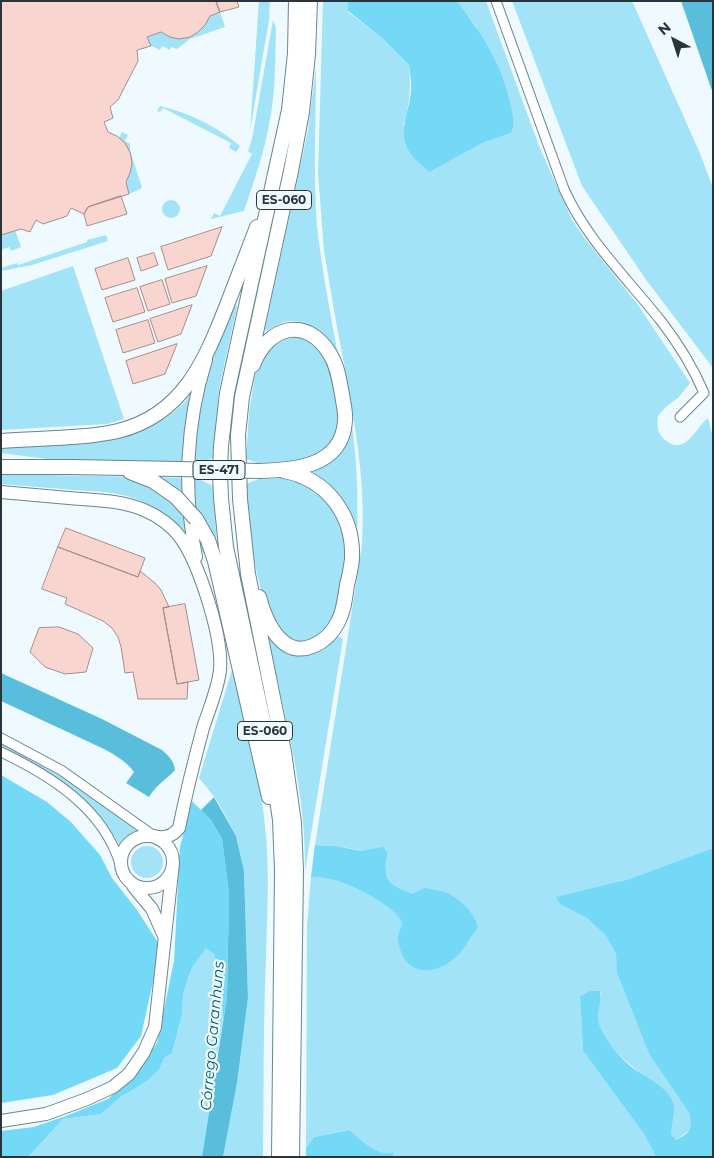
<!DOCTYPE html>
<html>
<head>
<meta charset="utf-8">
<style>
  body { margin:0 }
  #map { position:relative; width:714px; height:1158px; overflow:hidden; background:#eefaff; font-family:Montserrat,sans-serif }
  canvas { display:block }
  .frame { position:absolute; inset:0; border:2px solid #293539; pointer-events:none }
  .north { position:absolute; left:649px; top:15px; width:50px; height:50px; -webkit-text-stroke:4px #eefaff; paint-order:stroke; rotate:320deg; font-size:14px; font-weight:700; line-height:20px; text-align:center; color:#293539 }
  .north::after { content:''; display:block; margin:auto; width:18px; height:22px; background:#293539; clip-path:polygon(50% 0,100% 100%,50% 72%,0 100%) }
</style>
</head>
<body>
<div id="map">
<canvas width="714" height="1158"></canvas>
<div class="frame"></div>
<div class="north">N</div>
</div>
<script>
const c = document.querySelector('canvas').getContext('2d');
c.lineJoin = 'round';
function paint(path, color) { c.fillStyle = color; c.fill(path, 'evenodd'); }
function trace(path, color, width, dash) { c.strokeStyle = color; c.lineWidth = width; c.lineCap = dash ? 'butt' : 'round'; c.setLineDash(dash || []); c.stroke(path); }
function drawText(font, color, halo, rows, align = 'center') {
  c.font = font + ' Montserrat,sans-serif'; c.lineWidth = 4.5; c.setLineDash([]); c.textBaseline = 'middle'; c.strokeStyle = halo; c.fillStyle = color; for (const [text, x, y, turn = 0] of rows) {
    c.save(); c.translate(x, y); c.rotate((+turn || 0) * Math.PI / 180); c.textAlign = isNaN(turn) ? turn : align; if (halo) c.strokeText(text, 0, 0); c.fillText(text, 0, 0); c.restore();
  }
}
paint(new Path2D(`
  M259,1H270L269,20L250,131Z
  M323,1H348V12L382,38L409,65C411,88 410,104 403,126L482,143L511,133L476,26L457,1H486L539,146L572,220L586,240L638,305L690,383L679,397L666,407L658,416C657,424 657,433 664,439C685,458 695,428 708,418L713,437V848L629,879L557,897L587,918L606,936L616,954L618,972L649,1054L689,1113L692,1124L691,1129L676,1140L671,1134V1125L665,1091C643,1075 599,1046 597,1016C596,1009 600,1000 601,993L590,991L580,996L583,1051L644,1134L656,1157H393V1153C375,1155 361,1141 348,1130L314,1137L306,1148L307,925L311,877C318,877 326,878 334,880C352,885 394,905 403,922L398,937L429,970L449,963L454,959L478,928L395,887C387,877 384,872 387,859C364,851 339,844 315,845L362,546C366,477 354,420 342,353C335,319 330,285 324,251L318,173Z
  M512,1H632L699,151L713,188V368L647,281L582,186Z
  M220,12L225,27L190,39L177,49L171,47L170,50L162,46L160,50L151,46L147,37L161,32C182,44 199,38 210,16Z
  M273,20L276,28C275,58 276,89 270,119C265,151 254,181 244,211L211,219L214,213L220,216L252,154L248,151L252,139Z
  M316,66C316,119 313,173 317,226C322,271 331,316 339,361C325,343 311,315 284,322C277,324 272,329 266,331L265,329L308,130Z
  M160,106C190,113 216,126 240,146L236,152L229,148L231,143L163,108L160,112L157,111Z
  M122,132L128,135L125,141L130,144V150L142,188L129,194L126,182C136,163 129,156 119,138Z
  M162 209a9 9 0 1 1 18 0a9 9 0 1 1-18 0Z
  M15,230L21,247L11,251L9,247L1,250V235Z
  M106,235L108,241L32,265L1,271V268L17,263L18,265L87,242V240Z
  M73,266L124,419L107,424L1,430V291Z
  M236,305L237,307L219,389L213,458L196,465L55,460L1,453V448C69,443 160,451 199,382C213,358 222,331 234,306Z
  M295,334L318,343L333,373L341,422L331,446L307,462L260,464L246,459L249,413L256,369L270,345Z
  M350,413C358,461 359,507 356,555V544L312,473Z
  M1,474L197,478L213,486L217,546L210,563C189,529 157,501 117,494C103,491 88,491 74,490C50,488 26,486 1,484Z
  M283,476L306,483L334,508L347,545L339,609L326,631L304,644C299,642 292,642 289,639C255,615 249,523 246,484L261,478Z
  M337,635L343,639L305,871C306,792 285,717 268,640L271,638C303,660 306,663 337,635Z
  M232,670C248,720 260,773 265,826C270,871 267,914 266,959C263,1025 264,1091 263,1157H223L237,1083L248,998L244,871L236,836L217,800L199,778Z
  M1,744L68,780L130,824L138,831L119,844C92,796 48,771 1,746Z
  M131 862a16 16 0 1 1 32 0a16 16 0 1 1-32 0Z
  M206,947L214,954L221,988L223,1021L202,1157H28L63,1119L101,1114L122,1096L147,1081L159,1070L164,1058L172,1053L182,1015L183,995L188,978L193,966Z`), '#a3e3f8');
paint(new Path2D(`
  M348,1H457C483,35 502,64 511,107C513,116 515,124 511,133L482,143L429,172C423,165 411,157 408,149C398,127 409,113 411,92C412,83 410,73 409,65L382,38L348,11Z
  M1,775L47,802L71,822L100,855L112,878L137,910L159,944L158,959L141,1036L117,1068L53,1095L1,1103Z
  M192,801L211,820L222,839L229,893L227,997L223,1021L221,988L214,954L206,948L193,966L188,978L183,995L182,1015L172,1053L164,1058L159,1070L147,1081L122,1096L101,1114L63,1119L28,1157H1V1131L34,1127L66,1116L108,1099L129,1080L157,1043L174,961L180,847Z
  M315,845L336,846L361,851L383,847L387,853C387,859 385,865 386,870C387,886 401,889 413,894L424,888C430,889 438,890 444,892C459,897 475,913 478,928C469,938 464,951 454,959C435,975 408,976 400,949C400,946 397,940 398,937C398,933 402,927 402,922C394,905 352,885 334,880C326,878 318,877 311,877Z
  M713,848V1157H656L644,1134L583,1051L580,996L590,991H600C602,1006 594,1014 601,1029C607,1041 617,1054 627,1063C640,1076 667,1084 673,1103C676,1113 671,1124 671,1134L676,1140C691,1132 693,1129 689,1113L649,1054L617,972L616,954L606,936L587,918L560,904L556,897L629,879Z
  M349,1130C362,1141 375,1155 393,1153V1157H306V1148L314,1137Z`), '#74d8f7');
paint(new Path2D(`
  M681,1H713V93L710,85Z
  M1,673L102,719L162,750C169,756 174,761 175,770C167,779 155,786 149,797L126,783L134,772C126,761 115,755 104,749L1,701Z
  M214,797L236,836L244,871L248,998L237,1083L223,1157H202L227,997L229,893L222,839L211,820L201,810Z`), '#59bedc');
const building = new Path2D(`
  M1,1H216L220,12L210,16L205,25L198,32L190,37L179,39L170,37L161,32L147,37L151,46L137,50L138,61L118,100L110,107L113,118L104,122L108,132L117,136L125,143L130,152L132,163L130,173L126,182L129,194L88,207L84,214L71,208L67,216L43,224L36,220L30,232L21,229L1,235Z
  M216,1H237L239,7L220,12Z
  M121,196L127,214L87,226L84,214L88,207Z
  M222,227L211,256L168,270L161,247Z
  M154,253L158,265L141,271L137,258Z
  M128,258L135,280L102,290L95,269Z
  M207,266L196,296L172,303L165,279Z
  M162,280L170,304L148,311L140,287Z
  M137,288L145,312L113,322L105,298Z
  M192,305L181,334L158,342L150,319Z
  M148,320L155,343L123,353L116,330Z
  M177,344L165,374L133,384L126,361Z
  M66,528L145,558L138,577L58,547Z
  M58,547L138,577L140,571L155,583L161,590L169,607L163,608L177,684L188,682L187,699H138L133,672L125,673L121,647L118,637L112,628L103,621L65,604L67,598L42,589Z
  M185,604L199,680L177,684L163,608Z
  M59,627L78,634L93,648L86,672L65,674L45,667L30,652L39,628Z`);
paint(building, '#f9d5d0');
trace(building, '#a98c88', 1);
const minor = new Path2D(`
  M496,1L564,189C586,239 627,278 661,321C678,343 693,367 704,393L680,417
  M1,738L61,770L154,836
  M1,752C51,776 103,808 120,864`);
const secondary = new Path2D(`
  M1,492C24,494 47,496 69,498C94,500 121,500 144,510C158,516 171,525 180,537C199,563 223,637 220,670C218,689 209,709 203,728C194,761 186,794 179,828C173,836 164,839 154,836
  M196,557C183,492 186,423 206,360
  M121 862a26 26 0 1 1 52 0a26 26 0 1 1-52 0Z
  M133,886L152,909L164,936
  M1,1121L46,1114L87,1099L113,1087L129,1074L144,1052L155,1027L173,863`);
const primary = new Path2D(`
  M253,365C268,326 306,315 330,354C338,367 339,380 342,394C343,403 346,412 345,421C342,467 294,470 259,471
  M1,441C39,438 82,439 118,431C183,415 205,361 227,305C237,279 247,253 257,227
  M1,467H71L179,469
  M130,472L153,481L176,497
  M196,519L208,540L215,561L269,797
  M259,597C263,612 270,630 282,641C301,659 328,642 338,622C344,611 345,598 347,585C349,577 351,568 352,559C354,515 327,479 284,471
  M279,1157L282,870L280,820L270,753L226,547L221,498L220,473L221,446L227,393L289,110L295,53L296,1
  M292,1157L296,871L294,823L284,752L248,574L240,499L238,435L242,397L291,171L302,112L308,54L310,1`);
trace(minor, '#69858f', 11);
trace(secondary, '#69858f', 14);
trace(primary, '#69858f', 16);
trace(minor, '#fff', 9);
trace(secondary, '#fff', 12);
trace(primary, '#fff', 14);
const primaryBridge = new Path2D(`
  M179,469L259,471
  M176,497L196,519`);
trace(primaryBridge, '#69858f', 16, []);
trace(primaryBridge, '#fff', 14);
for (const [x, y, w] of [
  [284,200,55],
  [219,470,52],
  [265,731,55]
]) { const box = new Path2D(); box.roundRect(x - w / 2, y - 9.5, w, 19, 4); c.fillStyle = '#eefaff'; c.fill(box); trace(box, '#293539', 1); }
drawText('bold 12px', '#293539', null, [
  ["ES-060",284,200],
  ["ES-471",219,470],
  ["ES-060",265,731]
]);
drawText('italic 15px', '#005a6f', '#eefaff', [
  ["Córrego Garanhuns",213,1036,-85]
]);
</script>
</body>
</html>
